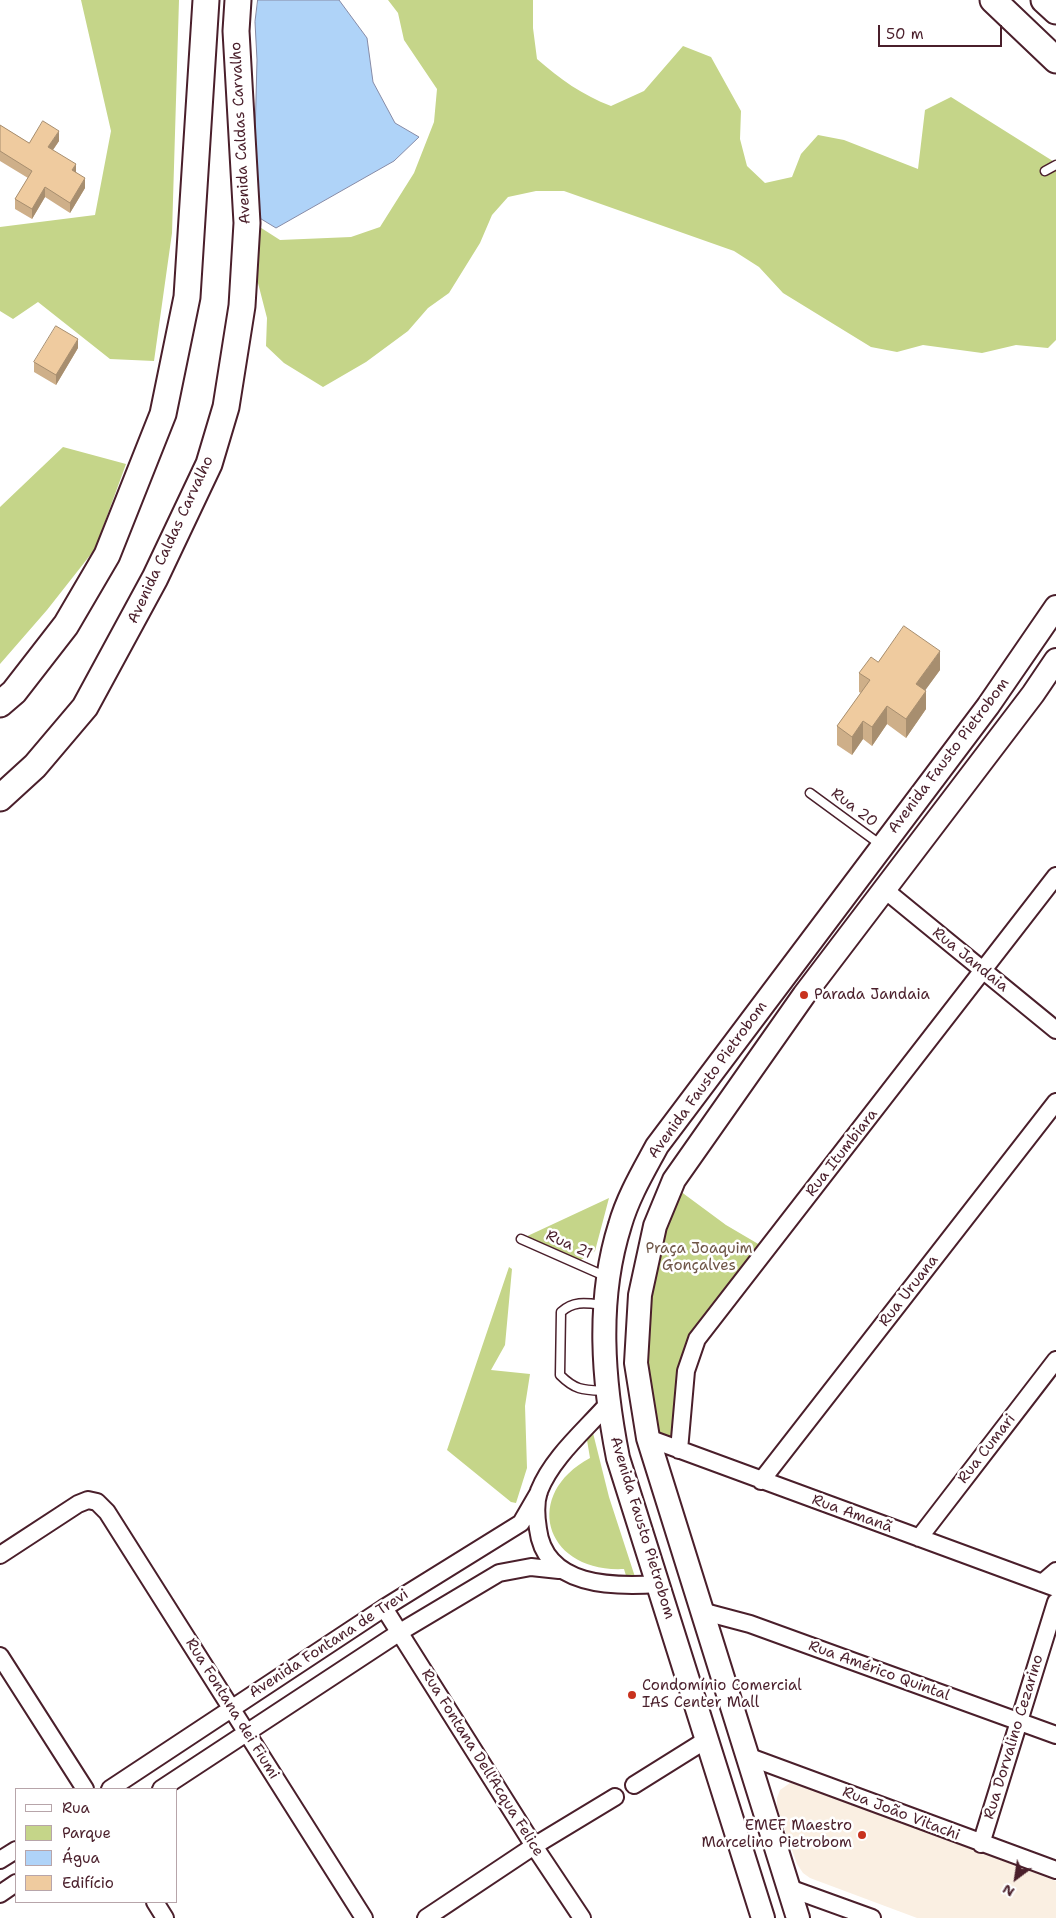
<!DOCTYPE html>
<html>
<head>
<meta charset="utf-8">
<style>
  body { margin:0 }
  #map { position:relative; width:1056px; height:1918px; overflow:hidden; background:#fff; font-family:"Shantell Sans",sans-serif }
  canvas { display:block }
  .legend { position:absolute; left:15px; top:1788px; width:162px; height:115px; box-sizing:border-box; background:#fff; border:1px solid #b7a5aa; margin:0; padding:6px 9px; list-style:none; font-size:15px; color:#4a1f2b }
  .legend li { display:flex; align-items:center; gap:10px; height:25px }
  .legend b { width:25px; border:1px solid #b7a5aa }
  .north { position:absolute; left:991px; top:1853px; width:50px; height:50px; -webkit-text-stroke:4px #fff; paint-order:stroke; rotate:211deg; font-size:14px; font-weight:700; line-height:20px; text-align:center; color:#4a1f2b }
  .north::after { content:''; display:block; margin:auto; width:18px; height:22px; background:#4a1f2b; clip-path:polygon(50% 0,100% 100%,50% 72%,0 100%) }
  .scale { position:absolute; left:878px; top:25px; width:124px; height:22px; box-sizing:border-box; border:2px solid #4a1f2b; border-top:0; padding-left:6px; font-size:15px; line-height:18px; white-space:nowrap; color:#4a1f2b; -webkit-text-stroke:4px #fff; paint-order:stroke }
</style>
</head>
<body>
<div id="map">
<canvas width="1056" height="1918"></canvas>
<ul class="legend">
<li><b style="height:6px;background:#fff"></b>Rua</li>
<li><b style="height:14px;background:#c5d589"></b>Parque</li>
<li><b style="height:14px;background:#afd3f8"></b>Água</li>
<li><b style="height:14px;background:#efcb9f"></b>Edifício</li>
</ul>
<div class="north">N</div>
<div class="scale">50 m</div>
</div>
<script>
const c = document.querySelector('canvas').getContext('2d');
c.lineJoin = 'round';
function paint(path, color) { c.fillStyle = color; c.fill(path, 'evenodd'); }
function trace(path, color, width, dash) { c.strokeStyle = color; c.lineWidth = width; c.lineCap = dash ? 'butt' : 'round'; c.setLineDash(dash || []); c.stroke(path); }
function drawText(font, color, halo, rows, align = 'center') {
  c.font = font + ' "Shantell Sans",sans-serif'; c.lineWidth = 5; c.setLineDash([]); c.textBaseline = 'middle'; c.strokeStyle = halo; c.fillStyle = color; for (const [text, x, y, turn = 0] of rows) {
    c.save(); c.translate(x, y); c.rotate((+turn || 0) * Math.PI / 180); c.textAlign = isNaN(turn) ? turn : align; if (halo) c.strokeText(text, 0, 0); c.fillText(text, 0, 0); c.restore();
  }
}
paint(new Path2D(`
  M797,1782L1056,1881V1918H917L810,1878L803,1873L797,1864L777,1807V1798L780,1790L790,1783Z`), '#faefe2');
paint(new Path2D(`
  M81,0H179L172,233L154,361L110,359L38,302L13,319L0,311V227L95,215L111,131Z
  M388,0H533V28L537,59C560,79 582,95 611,106L644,91L683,46L711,57L741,111L740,139L747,166L765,183L792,177L801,154L818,135L844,140L918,169L925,110L951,97L1056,163V340L1048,348L1016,345L982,353L923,345L897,352L871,347L783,293L759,267L734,251L564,191H536L508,197L492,215L480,243L449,293L428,308L408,331L366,362L323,387L284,363L266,346L267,318L250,252L255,224L280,240L351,237L380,227L414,173L434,122L437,89L404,40L398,13Z
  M63,447L126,464L95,549L47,610L0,664V507Z
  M680,1191L726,1225L760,1245L690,1336C676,1369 677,1407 674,1443L653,1434L644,1361L649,1305L658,1251Z
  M609,1198L595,1251L576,1263L521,1239Z
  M509,1267L512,1269L505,1345L491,1370L530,1374L525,1406L527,1468L516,1503L511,1502L447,1450Z
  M593,1433L609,1497L636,1580L627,1579L624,1569C545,1573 521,1495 590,1458L587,1440Z`), '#c5d589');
const water = new Path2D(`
  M258,0H339L367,38L373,82L395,123L419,137L394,161L276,228L253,214L257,60L255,22Z`);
paint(water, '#afd3f8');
trace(water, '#878ba6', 1);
const lane = new Path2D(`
  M1045,171L1056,165
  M810,793L881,845
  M521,1239L607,1277
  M605,1305C587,1303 574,1300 561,1312L560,1375C576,1391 584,1390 606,1391`);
const street = new Path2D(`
  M885,890L1056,1030
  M607,1405C584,1431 552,1458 539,1491C535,1503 536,1517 538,1529C545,1587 613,1587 658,1584
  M648,1438L1056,1588
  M679,1450L686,1371L697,1339L1056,876
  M761,1481L1056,1102
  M919,1538L1056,1360
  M0,1555L78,1504L88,1500L97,1502L107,1512L364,1918
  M1042,1583L1056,1571
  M384,1608L534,1846L582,1918
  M701,1611L750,1624L1056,1735
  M0,1656L85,1789
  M747,1756L1056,1870
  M634,1785L706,1740
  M110,1789L384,1608L521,1523L539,1492
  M161,1789L400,1632L499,1573L531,1567L559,1570
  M981,1844L1056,1602
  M0,1860L16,1850
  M789,1888L872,1918
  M0,1894L16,1883
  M155,1902L165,1918
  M426,1918L534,1846L615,1797`);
const secondary = new Path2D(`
  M763,1918L618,1458C603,1382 596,1301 620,1225C628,1197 643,1172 657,1146L988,706L1056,607
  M798,1918L648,1438L636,1363L640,1295L655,1226L674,1180L804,995L1033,694L1056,660`);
const primary = new Path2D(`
  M993,0L1056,60
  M1044,0L1056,11
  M0,704L14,692L66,625L107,555L163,414L187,297L206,0
  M0,798L35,766L85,707L155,578L209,464L226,407L242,306L247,223L236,31L238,0`);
trace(lane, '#4a1f2b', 11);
trace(street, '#4a1f2b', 20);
trace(secondary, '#4a1f2b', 26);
trace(primary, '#4a1f2b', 29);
trace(lane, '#fff', 8);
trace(street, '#fff', 16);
trace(secondary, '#fff', 22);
trace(primary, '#fff', 25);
paint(new Path2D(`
  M0,125L29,143L59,141L53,150L76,172L85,188L70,213L45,197L32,219L15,209V199L28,178L0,161Z
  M78,348L56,385L34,372V362Z
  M878,662L940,670L925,690L926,709L906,738L887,724L872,746L863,739L852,755L837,745V726L861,693L859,692V673Z`), '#ceaf89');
paint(new Path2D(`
  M59,131V141L48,157V147Z
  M76,164V174L72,170Z
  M85,178V188L70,213V203Z
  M45,187V197L32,219V209Z
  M78,339V348L56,385V375Z
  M940,651V670L916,703V684Z
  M926,691V709L906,738V719Z
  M887,706V724L872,746V727Z
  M863,721V739L852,755V737Z`), '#a78e6f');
const building = new Path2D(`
  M43,121L59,131L48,147L76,164L72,170L85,178L70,203L45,187L32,209L15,199L32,171L0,151V125L29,143Z
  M56,326L78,339L56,375L34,362Z
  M904,626L940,651L916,684L926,691L906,719L887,706L872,727L863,721L852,737L837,726L870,680L859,673L871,657L878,662Z`);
paint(building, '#efcb9f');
trace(building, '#a78e6f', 1);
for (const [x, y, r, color] of [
  [804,995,5,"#c8321e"],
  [632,1695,5,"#c8321e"],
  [862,1835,5,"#c8321e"]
]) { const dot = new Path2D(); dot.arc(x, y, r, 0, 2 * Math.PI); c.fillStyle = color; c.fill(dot); trace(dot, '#fff', 2); }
drawText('15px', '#4a1f2b', '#fff', [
  ["Avenida Caldas Carvalho",241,133,-93],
  ["Avenida Caldas Carvalho",171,540,-65],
  ["Avenida Fausto Pietrobom",949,756,-53],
  ["Rua 20",854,808,37],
  ["Rua Jandaia",970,960,39],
  ["Avenida Fausto Pietrobom",708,1080,-54],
  ["Rua Itumbiara",842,1153,-52],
  ["Rua 21",569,1245,24],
  ["Rua Uruana",909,1291,-52],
  ["Rua Cumari",987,1449,-52],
  ["Rua Amanã",852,1514,20],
  ["Avenida Fausto Pietrobom",642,1528,73],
  ["Avenida Fontana de Trevi",329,1644,-33],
  ["Rua Américo Quintal",879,1671,20],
  ["Rua Fontana dei Fiumi",232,1709,58],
  ["Rua Dorvalino Cezarino",1014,1737,-73],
  ["Rua Fontana Dell'Acqua Felice",482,1763,58],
  ["Rua João Vitachi",901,1814,21]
]);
drawText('15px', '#4a1f2b', '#fff', [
  ["Parada Jandaia",814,995],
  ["Condomínio Comercial",642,1686],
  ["IAS Center Mall",642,1703],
  ["EMEF Maestro",852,1826,"right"],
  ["Marcelino Pietrobom",852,1843,"right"]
], 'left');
drawText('15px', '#6f5647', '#fff', [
  ["Praça Joaquim",699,1249],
  ["Gonçalves",699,1266]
]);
</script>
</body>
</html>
